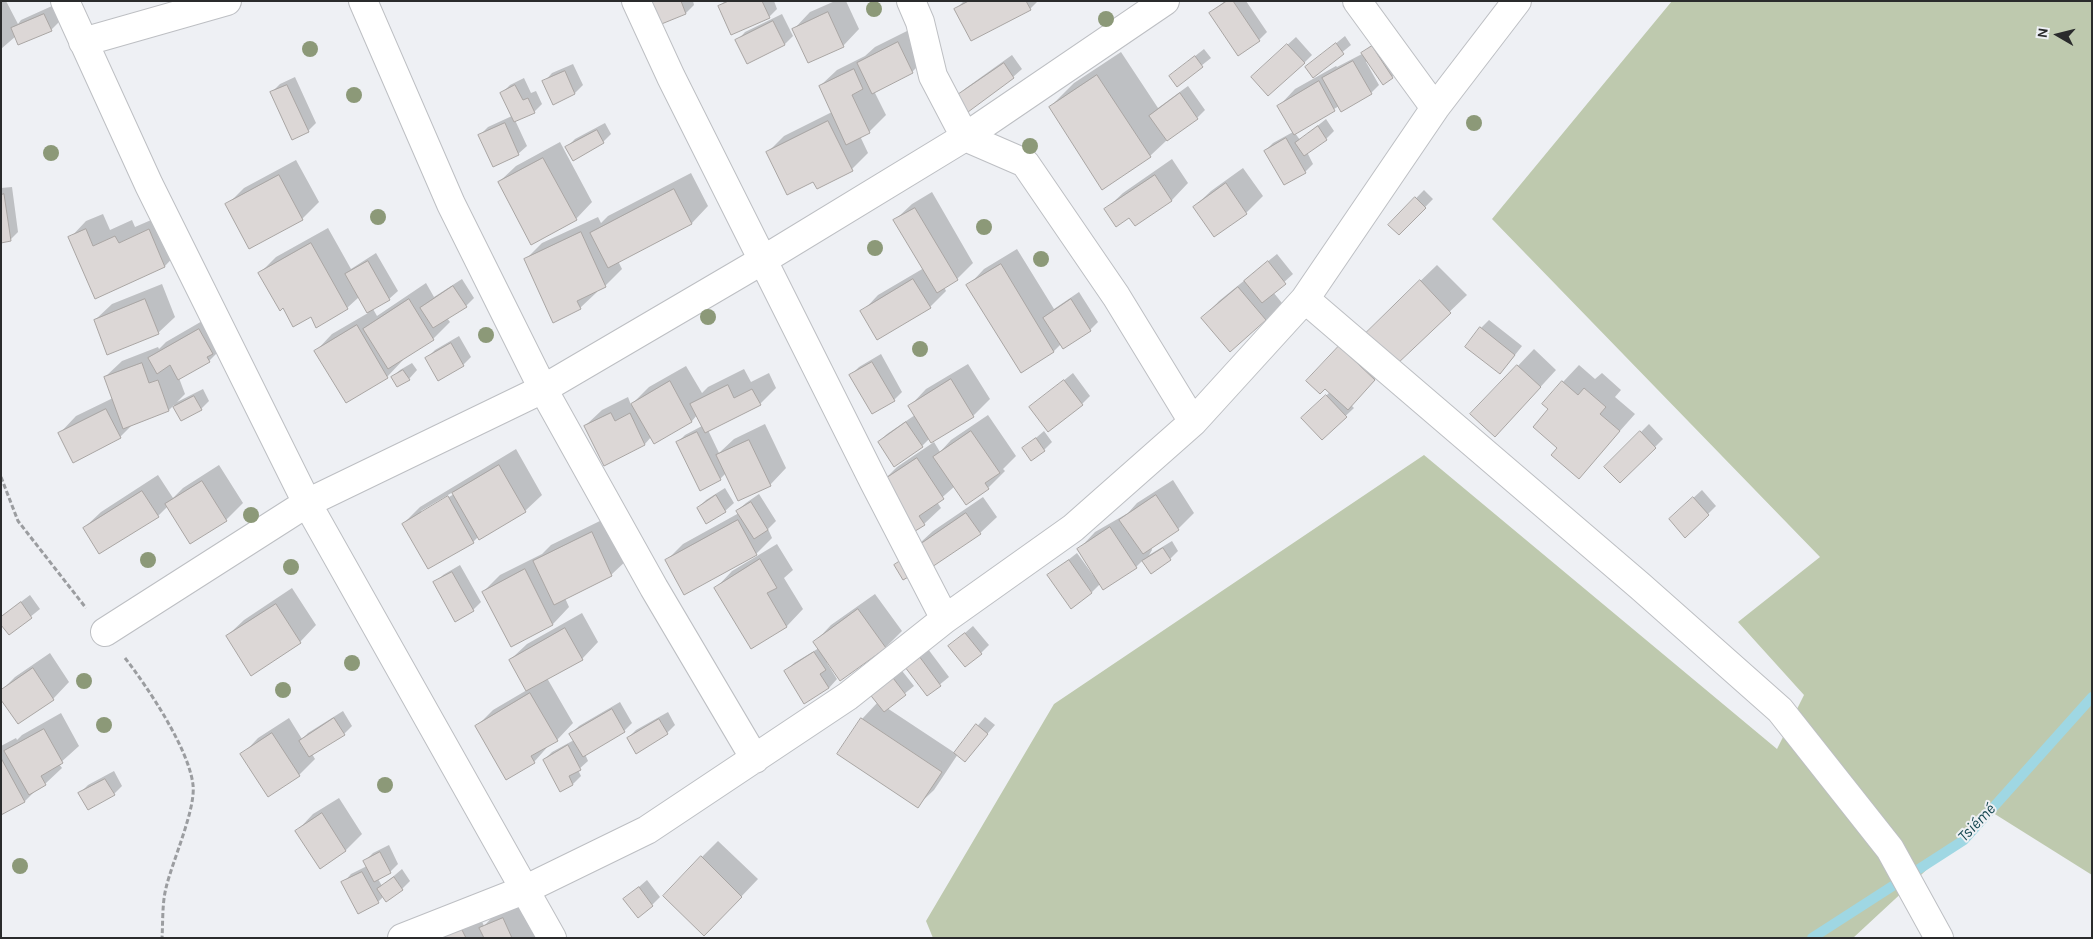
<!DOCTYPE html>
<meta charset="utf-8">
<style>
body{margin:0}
#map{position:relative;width:2093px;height:939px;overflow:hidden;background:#eef0f4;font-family:Karla,sans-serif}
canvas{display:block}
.frame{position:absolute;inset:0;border:2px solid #2a2b2c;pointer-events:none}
.north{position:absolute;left:2033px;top:10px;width:50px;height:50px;-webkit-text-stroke:4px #eef0f4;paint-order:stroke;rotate:278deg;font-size:14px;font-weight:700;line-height:20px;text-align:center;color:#2a2b2c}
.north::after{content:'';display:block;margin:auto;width:18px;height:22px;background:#2a2b2c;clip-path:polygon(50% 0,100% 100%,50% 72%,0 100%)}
</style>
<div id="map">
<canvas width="2093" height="939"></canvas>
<div class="frame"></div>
<div class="north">N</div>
</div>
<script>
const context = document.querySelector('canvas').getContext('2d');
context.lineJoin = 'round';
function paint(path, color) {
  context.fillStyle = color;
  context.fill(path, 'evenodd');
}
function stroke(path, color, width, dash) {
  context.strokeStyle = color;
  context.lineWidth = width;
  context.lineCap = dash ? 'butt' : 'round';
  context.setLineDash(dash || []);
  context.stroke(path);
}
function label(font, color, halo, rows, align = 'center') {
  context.font = font + ' Karla,sans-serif';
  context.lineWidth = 4;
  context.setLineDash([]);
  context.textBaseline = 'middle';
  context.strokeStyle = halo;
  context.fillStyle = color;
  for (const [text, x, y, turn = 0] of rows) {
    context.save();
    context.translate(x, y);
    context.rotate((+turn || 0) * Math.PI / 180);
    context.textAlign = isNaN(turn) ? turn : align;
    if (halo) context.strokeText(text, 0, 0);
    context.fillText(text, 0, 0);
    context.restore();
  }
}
const green = new Path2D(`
 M1672,1H2092V875L1990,811L1853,938H933L926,921L1054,704L1424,455L1777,749L1804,695L1738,622L1820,557L1492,219Z`);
const shadow = new Path2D(`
 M1,1H6L18,24L21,20L52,6L59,22L51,30L16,36L1,49Z
 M650,1H693L694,5L686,13L660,24Z
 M725,1H774L777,9L769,17L720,6Z
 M835,1H846L859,29L843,46L794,29L810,12Z
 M964,1H1038L1030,9H956Z
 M1225,1H1246L1267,32L1259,40L1210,13Z
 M782,14L793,36L785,44L748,63L737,41L745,32Z
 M915,27L929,55L912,72L874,91L886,115L869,132L860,136L868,153L852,169L814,180L767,153L784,136L832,112L820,86L837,70L865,56L875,47Z
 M1345,36L1351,45L1313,76L1307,67Z
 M1296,37L1312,55L1304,63L1261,69Z
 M1380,38L1400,69L1392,77L1368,61L1366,62L1379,85L1371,93L1339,106L1295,133L1300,140L1326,119L1334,131L1326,139L1307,152L1313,164L1305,172L1284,184L1265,151L1273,143L1293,132L1279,106L1295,89L1336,66L1337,67L1362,54Z
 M1204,49L1211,58L1177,85L1170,76Z
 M1121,52L1158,108L1188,86L1205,110L1197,118L1167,140L1150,156L1050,107L1074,83Z
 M1012,55L1022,69L1013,77L958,96L966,88Z
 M573,64L583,85L575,93L554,103L544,82L552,73Z
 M295,77L316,123L308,131L272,92L280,84Z
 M524,78L531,93L536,91L542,104L534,112L515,120L527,146L518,154L480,135L488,127L512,116L502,93L510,85Z
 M605,123L611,134L603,142L567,147L575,139Z
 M560,142L592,202L576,219L499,182L516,166Z
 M1172,159L1188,183L1172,200L1135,224L1130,216L1106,209L1123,193Z
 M296,160L319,202L302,219L227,205L244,188Z
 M1243,168L1263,196L1246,213L1214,236L1194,207L1211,191Z
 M691,173L708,206L692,223L618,261L622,269L605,286L596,290L597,292L580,308L525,260L542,243L598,217L601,223L608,216Z
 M12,187L18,232L10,240L1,241V188Z
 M1424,190L1433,199L1399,234L1390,225Z
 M932,192L973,263L957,279L944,287L946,291L930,307L862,312L878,295L924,268L895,220L912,204Z
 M103,214L110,230L132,220L135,227L165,214L181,249L165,266L95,297L70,238L86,221Z
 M328,228L351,269L376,253L398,291L389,299L373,309L377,316L426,283L434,297L462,279L474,298L466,306L447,318L450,322L433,339L402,359L403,360L387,377L316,351L332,334L368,313L359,297L347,308L311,315L284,307L260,273L276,257Z
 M1017,249L1054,309L1079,292L1098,322L1090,330L1061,344L1054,351L1021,371L968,286L984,269Z
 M1277,254L1293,274L1273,292L1282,303L1266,320L1203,318L1219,301Z
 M1437,265L1467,295L1396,363L1384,316Z
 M162,284L175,317L158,333L95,320L112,304Z
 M216,313L226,344L209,361L179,378L185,394L177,402L203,389L209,401L201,409L181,420L174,405L169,410L134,423L120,437L60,433L76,416L113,398L105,377L122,361L158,347L159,349L166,342Z
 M1489,320L1522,346L1508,364L1481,328Z
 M459,336L471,357L463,365L427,358L435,350Z
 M1340,347L1391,363L1351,405L1354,408L1322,438L1303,418L1330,392Z
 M1534,349L1556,370L1511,419L1472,414Z
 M881,354L902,392L894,400L851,375L859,367Z
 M412,363L417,370L409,379L392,378L400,370Z
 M968,364L990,399L973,416L929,439L922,446L879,442L887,434L915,415L910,406L926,389Z
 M1579,365L1595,379L1602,373L1621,390L1615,397L1635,414L1579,477L1550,409L1563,382Z
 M686,366L702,393L708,387L744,369L751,382L769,373L776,388L760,404L708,430L719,453L734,439L765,424L786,468L770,485L726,473L720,479L677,443L685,435L702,426L697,415L692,421L654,442L651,437L645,444L585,426L602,410L628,397L631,405L649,387Z
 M1073,373L1090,396L1082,404L1031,407Z
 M988,415L1016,456L1003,469L1005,471L988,488L966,503L955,486L937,502L941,508L924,524L880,484L897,467L934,442L940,452L951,440Z
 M1649,424L1663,439L1620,482L1606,467Z
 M1044,431L1052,442L1044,450L1023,449Z
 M516,449L542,495L525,511L478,537L473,542L428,568L403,524L420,507ZM453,492L454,494L421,514V511Z
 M219,465L243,503L226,520L168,506L158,516L84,528L101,512L158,475L173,498L183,488Z
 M1173,480L1194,513L1178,529L1151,547L1152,550L1149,555L1172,541L1178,551L1170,559L1151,572L1143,560L1136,567L1101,583L1092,592L1049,575L1077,553L1093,575L1095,574L1079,549L1095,532L1128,513L1137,503Z
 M725,488L734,503L725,511L707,523L698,508L706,500Z
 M1702,490L1716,506L1708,514L1679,511Z
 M759,494L776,521L768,529L772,538L756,554L667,560L683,544L739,513L737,511L746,503Z
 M983,497L997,517L980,533L896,565L933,531Z
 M608,517L628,559L611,575L565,598L569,607L553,624L511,646L483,592L500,575L542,554L551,545Z
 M777,544L793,570L784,578L803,609L787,626L752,647L716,588L732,571Z
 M460,565L481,602L473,610L435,583L443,575Z
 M292,588L316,625L300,642L227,636L244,620Z
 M875,594L902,631L886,647L841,679L828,662L827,663L837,679L829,688L786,671L794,663L819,648L815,642L831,625Z
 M30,595L40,609L9,634L1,617Z
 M582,613L598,642L582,659L547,678L573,723L557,740L550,744L534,762L507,778L476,727L493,710L527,690L510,660L527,644Z
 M973,626L989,645L981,653L950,646Z
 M928,649L949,677L927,695L907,667Z
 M50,653L69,682L53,699L1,691L15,677Z
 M899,667L914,686L887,708L955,753L985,717L995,725L965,760L958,754L934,790L917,806L862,719L878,702Z
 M620,702L632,723L624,731L585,754L588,761L578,770L581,776L573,784L544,760L552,752L574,740L571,734L579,726Z
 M343,711L352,726L344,734L312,754L315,759L299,775L242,755L258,738L289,718L302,739L308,733Z
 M668,712L675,725L667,733L628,738L636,730Z
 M61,713L79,746L59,764L62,768L45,784L36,790L25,801L1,813V746L16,738L17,740L22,735Z
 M114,771L122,786L114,794L80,793L88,785Z
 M339,798L362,834L346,850L320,867L297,831L313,814Z
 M718,841L758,879L721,918L702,857Z
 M389,845L398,864L390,872L378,879L382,886L402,869L410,881L402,889L384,896L378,902L343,883L351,874L367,866L365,861L373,853Z
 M647,880L660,897L652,905L625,899Z
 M520,902L536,938H436L478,913L484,926L497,912Z`);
const stream = new Path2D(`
 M1812,938L1964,840L2092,697`);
const building = new Path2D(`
 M649,1H681L686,14L659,25Z
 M729,1H762L770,18L731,35L718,6Z
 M969,1H1026L1031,10L971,41L954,9Z
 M1227,1H1233L1260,41L1238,56L1209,13Z
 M828,12L844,47L808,63L792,29Z
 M44,14L52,31L18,45L11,28Z
 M773,21L785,45L747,64L735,40Z
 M898,42L913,73L872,94L857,63Z
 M1336,43L1344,54L1313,78L1305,67Z
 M1287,44L1305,63L1268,96L1251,77Z
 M1372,46L1393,78L1383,85L1361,53Z
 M1195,56L1203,67L1177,87L1169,76Z
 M1353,61L1372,94L1341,112L1322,78Z
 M1004,63L1014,78L968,112L956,96Z
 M854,69L863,89L852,95L870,133L846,145L819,86Z
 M565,71L575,94L553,105L542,81Z
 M1097,75L1151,157L1102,190L1049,107Z
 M1319,81L1335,111L1294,135L1277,106Z
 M287,85L309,132L292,140L270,92Z
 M515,85L523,100L528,98L535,113L514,122L500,93Z
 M1180,93L1198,119L1167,141L1149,116Z
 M828,121L853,171L817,189L813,182L787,195L766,152Z
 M505,123L519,155L493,167L478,135Z
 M1318,126L1327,140L1304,156L1295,143Z
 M597,130L604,143L573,161L565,147Z
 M1286,138L1306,173L1284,185L1264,151Z
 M543,158L577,220L531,245L498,182Z
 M279,175L303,220L249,249L225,204Z
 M1155,175L1172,201L1135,226L1129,218L1116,227L1104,209Z
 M1226,183L1247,214L1214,237L1193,207Z
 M674,189L692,224L608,268L590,233Z
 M4,194L11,241L1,243V195Z
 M1415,197L1426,208L1399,235L1388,225Z
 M915,208L958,280L937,293L893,220Z
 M86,229L93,246L115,236L119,243L149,229L165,267L95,299L68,237Z
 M581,232L606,287L577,301L581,309L553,323L524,259Z
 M311,243L348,309L316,328L311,317L293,327L283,308L280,311L258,273Z
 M368,261L390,300L367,313L345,274Z
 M1268,261L1286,284L1262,303L1244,281Z
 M1001,264L1054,352L1021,373L966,285Z
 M913,279L931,308L877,340L860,311Z
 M1420,280L1451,313L1396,365L1366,333Z
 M453,286L467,307L433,328L420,308Z
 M1238,287L1266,320L1230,352L1201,318Z
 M145,299L159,334L107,355L94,320Z
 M409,299L434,340L388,369L363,329Z
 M1071,299L1091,331L1063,349L1043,318Z
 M357,325L388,378L346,403L314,351Z
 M1480,327L1515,355L1500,374L1465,347Z
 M199,329L213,354L207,357L210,362L178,380L170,365L157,374L148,358Z
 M451,343L464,366L438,381L425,358Z
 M1339,346L1375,380L1348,410L1325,389L1320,394L1306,381Z
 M872,362L895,401L872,414L849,375Z
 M142,363L149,383L158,380L169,411L123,429L104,377Z
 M1517,365L1541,387L1495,437L1470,414Z
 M403,370L410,380L397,387L391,377Z
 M951,379L974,417L931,443L908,406Z
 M1064,380L1083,405L1048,432L1029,407Z
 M670,381L692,422L654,444L631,404Z
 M1562,381L1578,395L1584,388L1606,407L1600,414L1620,431L1579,479L1551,455L1557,448L1533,427L1548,409L1542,404Z
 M728,385L734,398L752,389L761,405L705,433L690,404Z
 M1326,395L1347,417L1322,440L1301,418Z
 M194,396L202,410L181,421L173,407Z
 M106,409L121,438L73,463L58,433Z
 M611,413L615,421L630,413L645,445L604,466L584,426Z
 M906,422L923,447L894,467L878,442Z
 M971,431L1000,473L985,483L989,489L966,505L933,457Z
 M1640,431L1656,448L1620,483L1604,467Z
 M697,432L721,480L700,491L676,442Z
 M1036,438L1045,451L1031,461L1022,448Z
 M749,440L771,486L738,501L716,455Z
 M917,458L944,499L919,516L925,525L907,536L879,483Z
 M499,465L526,512L479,540L452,493Z
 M202,481L227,521L190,544L165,504Z
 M142,491L159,517L99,554L83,528Z
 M716,495L726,512L706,524L697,508Z
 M1156,495L1179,530L1143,554L1119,520Z
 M448,496L474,543L428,569L402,524Z
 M1693,497L1709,515L1685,538L1669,519Z
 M751,502L768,530L754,539L736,511Z
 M966,513L981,534L929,569L915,548Z
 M738,520L757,555L684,595L665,560Z
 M1110,527L1137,568L1103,590L1077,549Z
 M592,532L612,576L554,605L533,561Z
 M1163,548L1171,560L1151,574L1142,561Z
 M908,556L917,572L903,580L894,565Z
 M760,559L777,588L767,593L787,627L751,649L714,588Z
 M1069,560L1092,593L1071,609L1047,575Z
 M525,569L553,625L511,647L482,592Z
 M452,572L474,611L455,622L433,582Z
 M21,602L32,618L9,635L1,625V617Z
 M276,604L301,643L251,676L226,636Z
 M858,609L886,648L840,681L813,642Z
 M565,628L583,660L526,691L509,660Z
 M965,633L982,654L965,667L948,646Z
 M814,652L826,670L820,674L829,688L804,704L784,671Z
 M919,656L941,686L927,696L905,667Z
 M33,668L54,700L18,724L1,700V690Z
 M890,674L906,695L884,712L868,692Z
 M530,693L558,741L531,756L535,763L506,780L475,726Z
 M612,709L625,732L583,757L569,734Z
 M334,718L345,735L309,757L299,741Z
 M861,718L942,772L918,808L837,754Z
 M659,719L668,734L636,754L627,738Z
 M976,724L988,734L965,762L954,753Z
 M44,729L63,763L41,776L46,785L29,795L4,751Z
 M272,733L300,776L268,797L240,754Z
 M568,745L581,770L569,776L573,785L560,792L543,760Z
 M1,758L25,802L1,815Z
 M105,779L115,795L88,810L78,793Z
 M322,813L346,851L320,869L295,831Z
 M380,852L391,873L374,882L363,861Z
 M701,856L742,897L704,936L663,896Z
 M362,872L379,903L358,914L341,882Z
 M394,877L403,890L386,902L377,889Z
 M639,887L653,906L638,918L623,899Z
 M503,918L512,938H484L479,928Z
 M461,928L466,938H440Z`);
const path = new Path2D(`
 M1,477L18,521L86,608
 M125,658C147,686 189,749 193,785C196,809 172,862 166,888C162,904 163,922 162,938`);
const minor = new Path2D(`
 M65,1L149,185L307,503L552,938
 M363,1L451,204L543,389L654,588L755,759
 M636,1L671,77L874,482L945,619
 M911,1L920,22L933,76L965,137L1025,163L1116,296L1193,422
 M1357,1L1435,108
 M83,42L227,1
 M1305,299L1640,586L1780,710L1890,849L1939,938
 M105,632L307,503L543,389L763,260L965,137L1165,1
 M402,938L524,890L647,830L848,696L945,619L1073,528L1193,422L1305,299L1435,108L1517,1`);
const trees = [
 [874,9],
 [1106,19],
 [310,49],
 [354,95],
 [1474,123],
 [1030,146],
 [51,153],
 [378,217],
 [984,227],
 [875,248],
 [1041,259],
 [708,317],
 [486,335],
 [920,349],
 [251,515],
 [148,560],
 [291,567],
 [352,663],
 [84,681],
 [283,690],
 [104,725],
 [385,785],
 [20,866]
];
const waterNames = [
 ["Tsiémé",1977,823,-46]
];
paint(green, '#bec9ae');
paint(shadow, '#0003');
stroke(stream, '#9fd7e3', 10);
paint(building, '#dcd7d6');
stroke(building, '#a9a5a3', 1);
stroke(minor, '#bdbfc3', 30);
stroke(path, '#9b9da0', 3, [5, 2.5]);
stroke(minor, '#fff', 28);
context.fillStyle = '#8c9978';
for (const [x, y] of trees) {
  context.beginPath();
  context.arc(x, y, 8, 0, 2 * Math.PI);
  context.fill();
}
label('italic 16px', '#194a53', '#eef0f4', waterNames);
</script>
